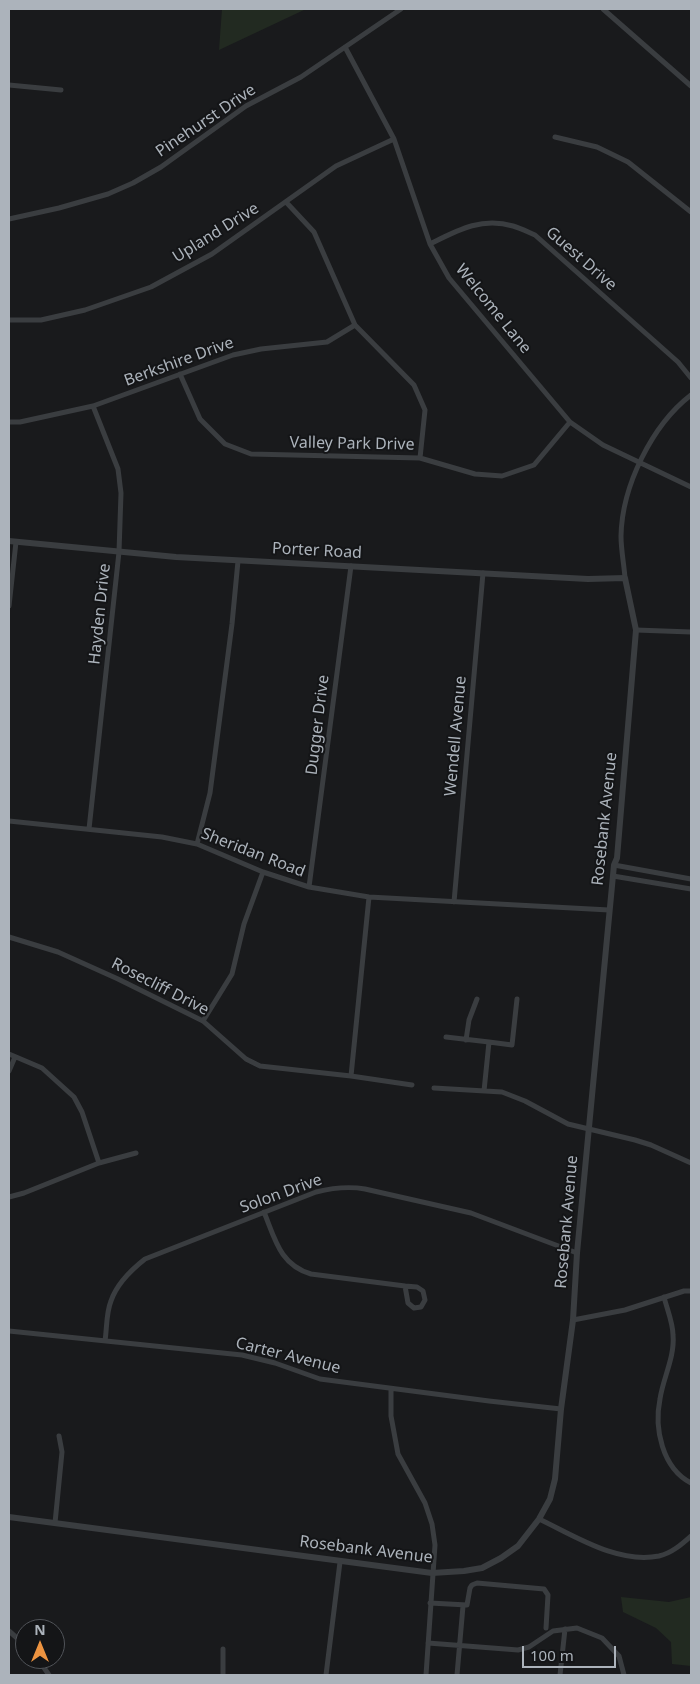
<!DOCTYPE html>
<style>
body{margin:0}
#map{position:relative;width:700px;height:1684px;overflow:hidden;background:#191a1c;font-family:"Noto Sans",sans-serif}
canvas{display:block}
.frame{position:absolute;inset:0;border:10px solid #acb3bb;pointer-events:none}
.north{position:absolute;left:15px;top:1619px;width:50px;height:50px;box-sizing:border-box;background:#141517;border:1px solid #515459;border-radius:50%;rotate:0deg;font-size:14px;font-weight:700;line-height:20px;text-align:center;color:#acb3bb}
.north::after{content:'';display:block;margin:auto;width:18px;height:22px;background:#ed9340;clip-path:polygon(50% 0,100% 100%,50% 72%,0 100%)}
.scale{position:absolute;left:522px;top:1646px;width:94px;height:22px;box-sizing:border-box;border:2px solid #acb3bb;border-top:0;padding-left:6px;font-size:15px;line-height:18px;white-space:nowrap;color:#acb3bb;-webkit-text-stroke:4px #141517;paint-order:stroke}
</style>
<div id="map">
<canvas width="700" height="1684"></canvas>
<div class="frame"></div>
<div class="north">N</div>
<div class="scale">100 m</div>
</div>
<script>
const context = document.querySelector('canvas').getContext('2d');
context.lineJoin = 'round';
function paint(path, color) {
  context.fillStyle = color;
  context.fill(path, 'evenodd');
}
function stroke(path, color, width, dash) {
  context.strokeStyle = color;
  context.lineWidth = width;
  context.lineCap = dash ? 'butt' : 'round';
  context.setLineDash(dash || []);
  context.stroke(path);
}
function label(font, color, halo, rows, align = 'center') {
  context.font = font + ' "Noto Sans",sans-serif';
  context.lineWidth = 4;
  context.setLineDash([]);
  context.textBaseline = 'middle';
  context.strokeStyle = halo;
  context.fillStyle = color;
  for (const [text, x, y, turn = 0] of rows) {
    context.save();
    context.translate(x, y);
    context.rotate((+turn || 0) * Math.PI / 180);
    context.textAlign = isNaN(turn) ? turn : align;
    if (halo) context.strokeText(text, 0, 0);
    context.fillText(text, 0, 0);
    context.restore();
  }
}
const green = new Path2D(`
 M222,9H306L219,50Z
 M621,1597L669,1602L691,1597V1666L672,1664L671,1642L656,1628L623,1612Z`);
const minor = new Path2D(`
 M603,9L691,86
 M345,47L394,139L430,244L449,278L570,422L603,445L691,487
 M9,85L61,90
 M555,137L597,147L628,162L691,212
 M286,202L314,232L355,325L414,385L425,410L420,458
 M9,219L59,208L108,194L133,183L161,167L246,106L301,77L401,9
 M430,244C458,230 481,217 513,226C520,228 528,232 535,235L678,362L691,378
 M9,320H41L85,310L151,287L212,254L336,166L394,139
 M180,374L200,419L225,444L251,454L420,458L475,474L502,476L534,465L570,422
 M9,422H20L93,406L233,355L261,349L327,342L355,325
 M625,578C624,564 621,550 621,536C622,486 652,425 691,395
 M9,606L16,542
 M636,630L691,632
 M9,821L162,837L197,844L263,872L309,887L369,897L609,910
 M89,829L119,552L121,493L118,469L93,406
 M197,844L210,793L232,624L238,561
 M614,865L691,879
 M613,876L691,889
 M309,887L351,566
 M454,902L483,573
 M9,937L58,952L118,979L203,1021L246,1059L260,1066L351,1076L412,1085
 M203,1021L232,974L244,924L263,872
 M446,1037L489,1042L484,1091
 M466,1040L469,1020L477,999
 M489,1042L512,1045L517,999
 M9,1054L42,1068L74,1097L82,1112L99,1163
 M9,1071L15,1057
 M351,1076L369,897
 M434,1088L502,1092L525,1101L568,1124L635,1140L651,1145L691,1163
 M9,1197L24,1193L99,1163L136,1153
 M264,1212C275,1239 280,1265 311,1274L405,1286L408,1303L414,1308L421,1307L425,1300L423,1291L417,1287L405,1286
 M664,1297C667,1309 673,1323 673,1335C675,1357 663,1378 660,1399C654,1428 662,1468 691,1483
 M573,1320L625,1310L684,1291H691
 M9,1331L242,1355L275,1363L320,1379L489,1401L561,1409
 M105,1341C107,1328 106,1313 111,1301C117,1283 131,1270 145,1259L316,1192C332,1188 348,1186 365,1189L471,1213L577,1253
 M391,1389V1416L398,1454L425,1503L432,1524L435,1545L426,1675
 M539,1519C575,1536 617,1564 659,1556C672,1553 682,1544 691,1536
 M55,1523L62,1452L59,1436
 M430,1603L467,1605L470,1588L472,1585L477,1583L544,1589L548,1595L546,1628
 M9,1631L25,1645
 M428,1643L518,1650L529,1647L553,1631L577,1628L602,1638L619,1656L624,1675
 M38,1659L49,1675
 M223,1675V1649
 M326,1675L340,1562
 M457,1675L463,1606
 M560,1675L565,1629`);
const tertiary = new Path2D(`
 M9,541L176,557L588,579L625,578L636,630L617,858L614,865L577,1253L573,1320L561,1409L555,1479L550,1499L539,1519L518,1546L501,1558L482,1568L464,1571L432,1573L9,1517`);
const streetNames = [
 ["Pinehurst Drive",206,121,-34],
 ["Upland Drive",216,233,-32],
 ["Guest Drive",581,259,41],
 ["Welcome Lane",493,309,51],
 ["Berkshire Drive",179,362,-20],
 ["Valley Park Drive",352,444,1],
 ["Porter Road",317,551,3],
 ["Hayden Drive",100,614,-84],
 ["Dugger Drive",318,725,-83],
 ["Wendell Avenue",456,736,-85],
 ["Rosebank Avenue",605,819,-84],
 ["Sheridan Road",253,853,21],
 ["Rosecliff Drive",160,987,27],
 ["Solon Drive",281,1194,-20],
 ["Rosebank Avenue",567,1222,-85],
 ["Carter Avenue",288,1356,14],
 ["Rosebank Avenue",366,1550,7]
];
paint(green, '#222a21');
stroke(minor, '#3a3d40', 5);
stroke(tertiary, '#3a3d40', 6);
label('16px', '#acb3bb', '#141517', streetNames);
</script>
